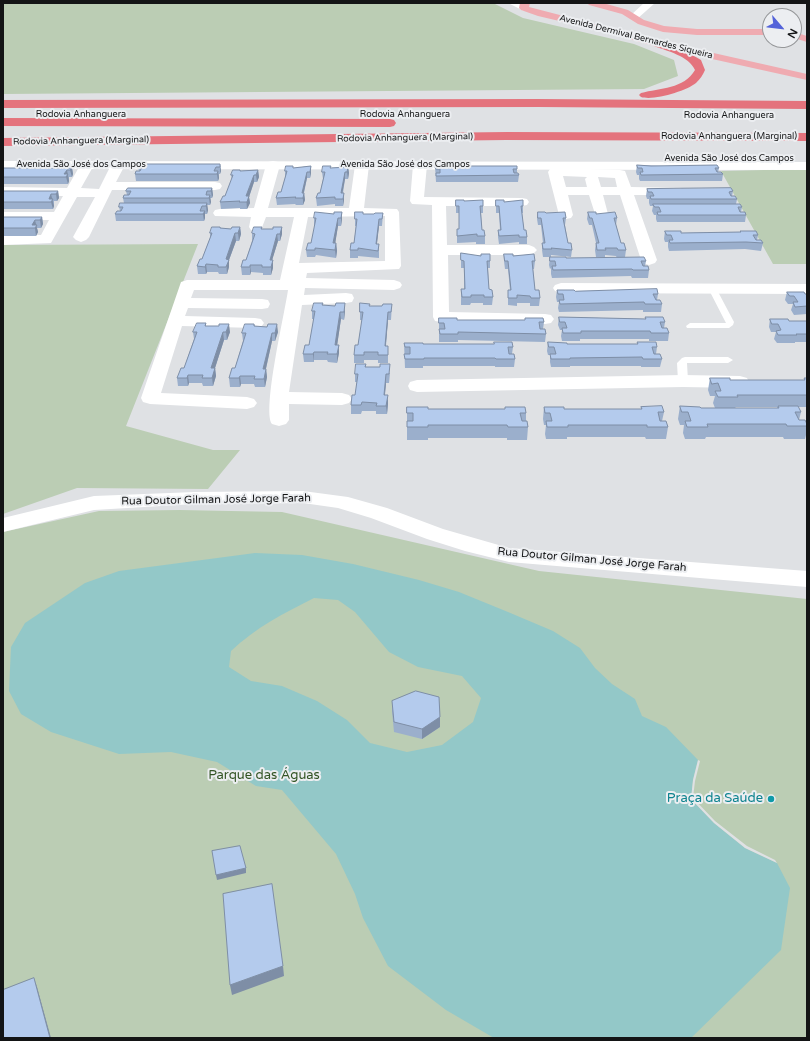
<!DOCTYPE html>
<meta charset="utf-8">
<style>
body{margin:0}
#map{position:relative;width:810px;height:1041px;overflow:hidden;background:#dfe1e4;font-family:"Varela Round",sans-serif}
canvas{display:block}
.frame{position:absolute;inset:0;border:4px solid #131415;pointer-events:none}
.north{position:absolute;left:762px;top:8px;width:40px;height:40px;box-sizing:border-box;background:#eceef1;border:1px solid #959799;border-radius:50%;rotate:118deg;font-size:11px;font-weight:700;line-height:16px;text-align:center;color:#131415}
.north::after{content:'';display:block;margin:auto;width:14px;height:18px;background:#5463d9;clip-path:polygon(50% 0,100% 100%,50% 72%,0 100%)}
</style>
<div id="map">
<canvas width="810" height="1041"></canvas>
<div class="frame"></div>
<div class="north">N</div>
</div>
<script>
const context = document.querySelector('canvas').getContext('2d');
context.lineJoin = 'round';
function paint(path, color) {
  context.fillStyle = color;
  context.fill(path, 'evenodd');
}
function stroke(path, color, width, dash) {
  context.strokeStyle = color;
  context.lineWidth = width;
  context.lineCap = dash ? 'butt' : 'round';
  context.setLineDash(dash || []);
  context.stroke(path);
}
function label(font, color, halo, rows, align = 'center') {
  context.font = font + ' "Varela Round",sans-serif';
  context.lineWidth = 4;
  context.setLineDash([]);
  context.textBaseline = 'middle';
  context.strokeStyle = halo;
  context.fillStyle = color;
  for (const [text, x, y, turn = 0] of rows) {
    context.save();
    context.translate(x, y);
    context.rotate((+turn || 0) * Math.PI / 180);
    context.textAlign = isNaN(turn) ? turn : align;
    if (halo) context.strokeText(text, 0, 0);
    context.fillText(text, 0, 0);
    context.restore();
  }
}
const green = new Path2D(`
 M3,3H493L523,18L634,44L674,60L678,76L644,89L3,94Z
 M807,169V264H773L721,171Z
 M198,244L126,426L213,450H240L208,489L77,488L3,514V245Z
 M180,510L282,512L539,571L807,599V1038H3V532L99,511Z`);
const water = new Path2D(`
 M255,553L302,555L353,564L419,580L459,592L508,612L553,631L580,648L595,668L612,684L635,699L642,716L666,727L698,760L693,780L691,799L714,823L745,848L777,863L790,888L781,950L691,1038H494L446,1010L388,966L363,918L355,894L336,854L282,790L256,786L217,762L171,752L119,754L51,732L21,714L9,691L11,647L25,623L85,583L119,571ZM314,598L338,600L355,612L389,652L418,667L462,676L481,698L473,722L442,745L407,752L370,743L347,720L317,701L282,686L251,681L229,667L231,651C255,628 284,613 314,598Z`);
const pier = new Path2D(`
 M698,760L700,761L695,781L693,798L715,821L747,846L775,860L777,863L745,848L714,823L691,799L693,780Z`);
const lane = new Path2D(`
 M709,286H712L716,288L734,322L733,325L729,328H687L686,326L690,323H726L708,288Z
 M685,357H728L733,360L728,363H687L688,381L683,384L678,381L677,363L682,358Z`);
const street = new Path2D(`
 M87,161L92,162L94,165L81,188L99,189L111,165L113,162H123L125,165L116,182H215L220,183L222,186L220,189L215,190H112L89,237L86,240L81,242L76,240L73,237L95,197H77L51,243L3,245V235H41L49,220H3V212H54L63,196L3,195V187L67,188L82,162Z
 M273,161L278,162L280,165L268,208H349L355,165L357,162H367L369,165L364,208L397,209L399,212L401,266L399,269L307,273L306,278L394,280L400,282L402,285L400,288L394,290L305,288L304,295L346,293L352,294L354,298L352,302L346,303L302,305L289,392L342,393L349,395L352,399L349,403L342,405L289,404V420L286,424L279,426L272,424C262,410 285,312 288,290H194L191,298L262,299L268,300L270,304L268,308L262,309L188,308L185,316L255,318L261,319L264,323L261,327L255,328L182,326L161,393L247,397L254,399L257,403L254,407L247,409L150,404L143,402L141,398L181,282L187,280H280L294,217H266L261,230L256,231L251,230L249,227L251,217L215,216L213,213L215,210L220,209L254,208L266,165L268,162ZM385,216V261L299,263L308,217Z
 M420,161L425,162L427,165L424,197L522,198L527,199L529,202L527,205L522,206H446L447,245H529L534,247L537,250L534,253L529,255H448L449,312L545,314L551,315L554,319L551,323L545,324L441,322L435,321L433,317L432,205L412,204L410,201L413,165L415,162Z
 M555,168L620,170L625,171L631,187L681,188L683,191L681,194L676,195H634L657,260L655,263L649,265L643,263L641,260L620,195H603L608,214L606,217L601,218L596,217L589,195H568L573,215L571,218L566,219L561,218L559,215L548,172L550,169ZM563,176L587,177L585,179L587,187H566ZM598,177L615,178L617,187H601Z
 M561,283L807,284V294L561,293L555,291L553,288L555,285Z
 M683,375L740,376L747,378L749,382L747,386L740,388L683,387L417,392L410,390L408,386L410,382L417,380Z
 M303,491L348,497L387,508L443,529L509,548L807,571V587L509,562L465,551L427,539L371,518L338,508L303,503L195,504L94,510L3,532V518L94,496L195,492Z`);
const secondary = new Path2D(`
 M508,3H521L529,8L524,11Z
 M644,3H655L637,19H631L629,17L631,15Z
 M3,161L807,162V170L3,169Z`);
const primary = new Path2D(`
 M520,3H530L529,7L660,41L807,74V80L658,47L585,27L538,16L521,10L519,8Z
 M587,3H603L628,10L644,20L664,26L697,29H770V35H697L663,32L638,24L622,14L589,5Z
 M794,32L807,36V42L794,38Z`);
const highway = new Path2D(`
 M658,41L689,53L701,60L705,70C703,75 700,79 696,83C686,91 654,101 641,97L639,95L641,93C660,88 684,89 695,70C689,56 667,51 654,46L653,44Z
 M538,99L807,101V109L538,107L3,108V100Z
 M3,118L390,119L394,120L396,123L394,126L390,127L3,126Z
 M507,132L807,133V141L507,140L3,146V138Z`);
const wall = new Path2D(`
 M220,164L221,171L220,174H219V178L218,181H136L135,174L139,171L138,167Z
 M637,165L719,168L718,172L723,174L722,181H640L639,179V175H637L636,172Z
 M293,166V168L311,166V173L310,178H307L304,193L305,200L303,205H296L295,204L277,205L276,198L281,192L285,178V171Z
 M435,166L517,169V173L519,175L518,182H436Z
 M348,167L349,173L348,179H345L343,193L344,200L343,206H335V204L317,206L316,198L320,193L323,179L322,172L331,168Z
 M3,168H72L73,174L72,177H69V181L68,184H3Z
 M240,170L241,171L258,170L259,177L257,182H254L249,197L250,203L247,209H240V208L221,209L220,202L225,196L232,180L231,175Z
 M212,188L213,195L212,198H210L211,202L210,205H207L208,210L207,214H205V218L204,221H116L115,214L120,211L119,207L124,203L123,198L127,195L126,191Z
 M647,189L733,191L732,196L737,199L736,204L742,207L741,212L746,215L745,222H657L656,219V215H654L652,211L653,206H650L649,203V199H647L646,196Z
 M3,191H58L59,198L57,201H54V206L53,209H3Z
 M456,200L483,206V213H481L482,230L485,236V244H476V242L457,243V229H459V213H456Z
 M496,200L523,206V213H522L524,230L527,237V244H519V242L499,244L498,237V230H500L499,213H496Z
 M342,212V219L341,226H338L335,243H336L337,251L336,258L316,255L315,257H307L306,250L311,243L315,225H314V218Z
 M538,212L566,218L565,225L568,243L572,250L571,257L551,255V257H543L542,250V243H543L541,225H538L537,219Z
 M588,212L617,218L616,225L621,243L626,250L625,257L646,261L645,266L649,270L648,278H632L631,276L552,278L551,274V268L550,269L549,265L550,257L566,258H617L616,256L605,255V257H596L595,250L596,243L592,225H589L587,219Z
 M383,213L382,226H379L377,244H379V258L358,256V258H350V250L354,243L356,226H355V219L363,214H374Z
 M3,217H42L43,224L41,228H37L38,232L36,236H3Z
 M220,227L221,228L231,229L240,227L241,234L239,241H236L229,260V267L227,274H219L218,272H207L206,274H198L197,266L202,259L210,238V233Z
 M262,227V229H273L282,227V234L280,241H278L272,260L273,268L271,275H263V273L251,272L250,275H242L241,267L246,260L252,241V233Z
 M665,231L681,233L740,232V231L758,235L757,240L763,243L761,251L745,249L669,251L668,247V242H665L664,239Z
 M461,253L490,261V268H488L489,289L493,297L492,305H483V303H471L470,305H461V289H464V268H461Z
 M504,254L535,261L534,269H533L535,290L540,298L539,306H530V303H517V306L508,305V290H510L508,269H505L504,261Z
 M557,290L575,291L658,294L657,300L662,304L661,312H643V310L559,312L558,308L559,302H557L556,297Z
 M787,292L807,294V314L794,315L791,310L793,304H788L785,300Z
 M323,303V305L345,311L344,320L341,319L337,345H339V353L337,363L328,362L327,360H314V362H304L303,354L309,345L314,319H312V311Z
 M392,304L391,320H388L386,346L388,354V363H378V360H364V363H354V355L358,345L362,320H360V312L370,306H382Z
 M559,317L645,319V317L665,322L664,328L669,333L668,341H649V339H580V341H562L561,336L562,330H560L558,325Z
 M439,318L457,320H525V318L544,322L543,329L546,334L545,342L458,340V342H439Z
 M770,319L789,321H807V342H795V343H777L774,339L776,332H771L769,327Z
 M206,323V326L230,332L227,340H224L215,368L216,376L213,386H203L202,383H189L188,386H178L177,378L184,368L194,339L193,332Z
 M254,324L255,326L278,332L275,341H272L266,369L267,377L265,387H255L254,384H241L240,387H230L229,378L235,368L243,341L242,333Z
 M548,342L567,344H637V342L657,347L656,354L662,359L660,367H641V366H570V367H551L550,362V355H548L547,351Z
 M404,343L423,344H494L513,347L512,354L515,359L514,367H495V366H423V368H405Z
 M366,364V367L390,373L389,383H386L385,395L388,404L387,414H376V411H362L361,414H351V405L355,395L357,382H355V374Z
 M710,378L730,380H804V378H807V407H798L801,412L799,420L807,424V431L805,439H784L783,437H706L705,439H685L683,433L684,425H680L678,419L680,406L701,408H715L713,403L715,396H710L708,390ZM736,407H777V408H735Z
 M407,407L428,409H505V407L526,413V421L528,427L527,440H507V438H428V440H407Z
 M544,407L564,409H641V407L664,412L662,421L668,427L666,439H646L645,437H567V439H546L545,434L546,425H544L543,419Z
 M392,701L440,717V727L422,739L394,732L392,711Z`);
const shadedWall = new Path2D(`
 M220,164L221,171L220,174Z
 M311,166V173L310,178V172Z
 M348,167L349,173L348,179L347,172Z
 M72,168L73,174L72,177L70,170Z
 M67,170L69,181L68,184L66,177L64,174Z
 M258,170L259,177L257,182L256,175Z
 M218,171L219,178L218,181L217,174Z
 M307,172V178L302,200V193Z
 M345,172V179L341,200V193Z
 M254,175V182L249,197L250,203L247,209L246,196Z
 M212,188L213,195L212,198L211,191Z
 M58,191L59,198L57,201L56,194Z
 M304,193L305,200L303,205V198Z
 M344,193V200L343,206V199Z
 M51,194L54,206L53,209L51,202L49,199Z
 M210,195L211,202L210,205L209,198Z
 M207,203L208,210L207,214L206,206Z
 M205,211V218L204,221L203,214Z
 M342,212V219L341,226V218Z
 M42,217L43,224L41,228L40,220Z
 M338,218V226L334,251L333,243Z
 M379,219V226L376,251V244Z
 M35,220L38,232L36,236L35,228L32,225Z
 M240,227L241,234L239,241L238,233Z
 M282,227V234L280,241V234Z
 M235,233L236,241L229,260V267L227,274L226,259Z
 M277,234L278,241L270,267V260Z
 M336,243L337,251L336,258L335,250Z
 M273,260V268L271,275V267Z
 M206,264L207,272L206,274L205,267Z
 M250,265L251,272L250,275Z
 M345,303V311L344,320V312Z
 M340,312L341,319L336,353L335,345Z
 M388,312V320L385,354V346Z
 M229,324L230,332L227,340L226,332Z
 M277,324L278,332L275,341V333Z
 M223,332L224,340L215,368L216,376L213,386L211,368Z
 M272,333V341L264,377L263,369Z
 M339,345V353L337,363V354Z
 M314,352V362L313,354Z
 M266,369L267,377L265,387L264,379Z
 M386,374V383L384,403V395Z
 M188,375L189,383L188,386L187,378Z
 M240,376L241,384L240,387L239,378Z
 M388,395V404L387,414L386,406Z
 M440,717V727L422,739V729Z
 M246,868V873L217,880L216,875Z
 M283,966L284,976L232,995L230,985Z
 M34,978L37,987L51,1038H50Z`);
const building = new Path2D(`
 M140,164H220V167H216L214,171H218L217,174H135L136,171H140L142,167H138Z
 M637,165L651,166L717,165L719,168H715L717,172H721L723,174L641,175L640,172H643L642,168H638Z
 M286,166H293V168L311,166L310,172H307L302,193H304L303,198H295L296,197L276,198L278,192H281L287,171H285Z
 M323,166H331L330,168L348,167L347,172H345L341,193H344L343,199H335V197L316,198L318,193H320L325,172H322Z
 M435,166H517V169H513L514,173H518L519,175L436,176V173H440V169H436Z
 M3,168H72L70,170H67L64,174H68L66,177H3Z
 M233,170H240V171L258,170L256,175H254L246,196H249L247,202H239L240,201L220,202L223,196H225L233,175H231Z
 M128,188H212L211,191H207L206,195H210L209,198H123L124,195H129L131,191H126Z
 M731,188L733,191L729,192L731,196H735L737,199H651L650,196H654L652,192H648L647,189Z
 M3,191H58L56,194H51L49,199H53L51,202H3Z
 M456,200H464V201L483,200V206H480L482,230H484L485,236H477V234L457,236V229H459V206H456Z
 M496,200H504V202L523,200V206H521L524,230H526L527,237H519V235L499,236L498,230H501L499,206H496Z
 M120,203H207L206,206H202L200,211H205L203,214H115L117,211H121L123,207H119Z
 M653,204H740L742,207H738L740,212H745L746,215H658L657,212H661L659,207H655Z
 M315,212L334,214V212H342L341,218H338L333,243H336L335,250L315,248V250H306L308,243H311L316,218H314Z
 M355,212H363V214H374L375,213H383L382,219H379L376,244H379L378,251L358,248V250H350L351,243H354L357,219H355Z
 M538,212H545L546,213L565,212L566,218H563L568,243H571L572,250L551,248L552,249H543L542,243H545L541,218H538Z
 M588,212H596V214L615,212L617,218H614L621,243H624L626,250H618L617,248H605L606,250H597L596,243H599L592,218H590Z
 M3,217H42L40,220H35L32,225H37L35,228H3Z
 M212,227H220V228L231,229L232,227H240L238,233H235L226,259L229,260L226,267H218V265L206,264L205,267L197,266L200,259H202L212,233H210Z
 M254,227H262L261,229H273V227H282L280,234H277L270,260H273L271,267H262V265H250V267H241L243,260H246L255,234L252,233Z
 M665,231H681V233L741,232L740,231H756L758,235H753L756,240H761L763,243L746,242L670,243L669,240H673L671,235H667Z
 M461,253L481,256V254H490V261H487L489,289L492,290L493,297H484V295H471V297H462L461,289H465L464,261L461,260Z
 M504,254H513V256L534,254L535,261H532L535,290H539L540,298H531L530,296L517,295V298H508V290H511L508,261H505Z
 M550,257H566V258L644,257L646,261H641L643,266H648L649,270H633L632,269L553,270L552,266H556L555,261H550Z
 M657,289L658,294H653L656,300H660L662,304H645L644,302L560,304L559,300H564L563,294H558L557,290H574L575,291Z
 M787,292H804L805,294H807V306L795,307L793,302H798L794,296H790Z
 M314,303H323L322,305L335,306L336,303H345L344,312H340L335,345H339L337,354H327L328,352H314L313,354H303L305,345H309L315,311H312Z
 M360,303L370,304L369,306H382L383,304H392L391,312H388L385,346H388V355H378V352H364V355H354L355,345H358L363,312H360Z
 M559,317L646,319L645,317H663L665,322H660L662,328H667L669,333H651L650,331H581V333H563L562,328H567L565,322H560Z
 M439,318H457V320H525V318H543L544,322H539L540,329H545L546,334L458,332V334H440L439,329H445L444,323H439Z
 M770,319H788L789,321H807V334H796L797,335H778L776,331L781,330L778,324H772Z
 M197,323H206L205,326H219V324H229L226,332H223L211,368H215L212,378H202L203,375H188L187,378H177L181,368H184L197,332H193Z
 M245,324H254V326L267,327L268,324H277L275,333H272L263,369H266L264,379H254L255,376H240L239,378H229L232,368H235L246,333H242Z
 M494,342H512L513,347H508L509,354H514L515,359H496L495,358H424V359H405L404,354H410V347H405L404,343H423V344H494Z
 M548,342L567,343V344H638L637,342H656L657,347H652L654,354H660L662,359H643L642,357L570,358V359H551L550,354H556L554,347H549Z
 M356,364H366L365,367H380V364H390L389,374H386L384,395H388L386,406H376L377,403L362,402L361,405H351L352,395H355L358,374H355Z
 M710,378H730V380H805L804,378H807V395H737L738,397H718L715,391H721L718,383L712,384Z
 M662,406L664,412H658L660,421H666L668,427H647V425H568V427H547L546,421H552L550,413H545L544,407H564V409H642L641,407Z
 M680,406L700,407L701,408H779L778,406H798L801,412H795L799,420H805L807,424V426H787L786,424H707L708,427H687L685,421H691L688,412H682Z
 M407,407H428V409H505V407H525L526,413H520L522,421H527L528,427H508L507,425H428V427H407V421H413V413H407Z
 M416,691L439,697L440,717L422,729L394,722L392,701Z
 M240,846L246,868L216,875L212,851Z
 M272,884L283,966L230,985L223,894Z
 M34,978L50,1038H3V990Z`);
const markers = [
 [771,799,4,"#0f9aa8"]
];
const farStreetnames = [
 ["Avenida Dermival Bernardes Siqueira",636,37,14],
 ["Rodovia Anhanguera",81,115],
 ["Rodovia Anhanguera",405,115],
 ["Rodovia Anhanguera",729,116],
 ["Rodovia Anhanguera (Marginal)",729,137],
 ["Rodovia Anhanguera (Marginal)",405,138,-1],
 ["Rodovia Anhanguera (Marginal)",81,141,-1],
 ["Avenida São José dos Campos",729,159],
 ["Avenida São José dos Campos",81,165],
 ["Avenida São José dos Campos",405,165]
];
const streetNames = [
 ["Rua Doutor Gilman José Jorge Farah",216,500,-1],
 ["Rua Doutor Gilman José Jorge Farah",592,560,5]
];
const nearParknames = [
 ["Parque das Águas",264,776]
];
const nearCulturenames = [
 ["Praça da Saúde",763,799]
];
paint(green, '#bbcdb4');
paint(water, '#93c8c8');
paint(pier, '#dfe1e4');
paint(lane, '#fff');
paint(street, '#fff');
paint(secondary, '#fff');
paint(primary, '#efabb1');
paint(highway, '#e4737d');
paint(wall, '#9bafcc');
paint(shadedWall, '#7e8ea6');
paint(building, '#b4cbed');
stroke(building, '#7e8ea6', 1);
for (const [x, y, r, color] of markers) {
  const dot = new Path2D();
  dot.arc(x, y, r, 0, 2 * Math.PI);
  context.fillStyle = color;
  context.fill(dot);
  stroke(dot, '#eceef1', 1.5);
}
label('9px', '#131415', '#eceef1', farStreetnames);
label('11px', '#131415', '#eceef1', streetNames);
label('13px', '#335525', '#eceef1', nearParknames);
label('13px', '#0d838f', '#eceef1', nearCulturenames, 'right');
</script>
